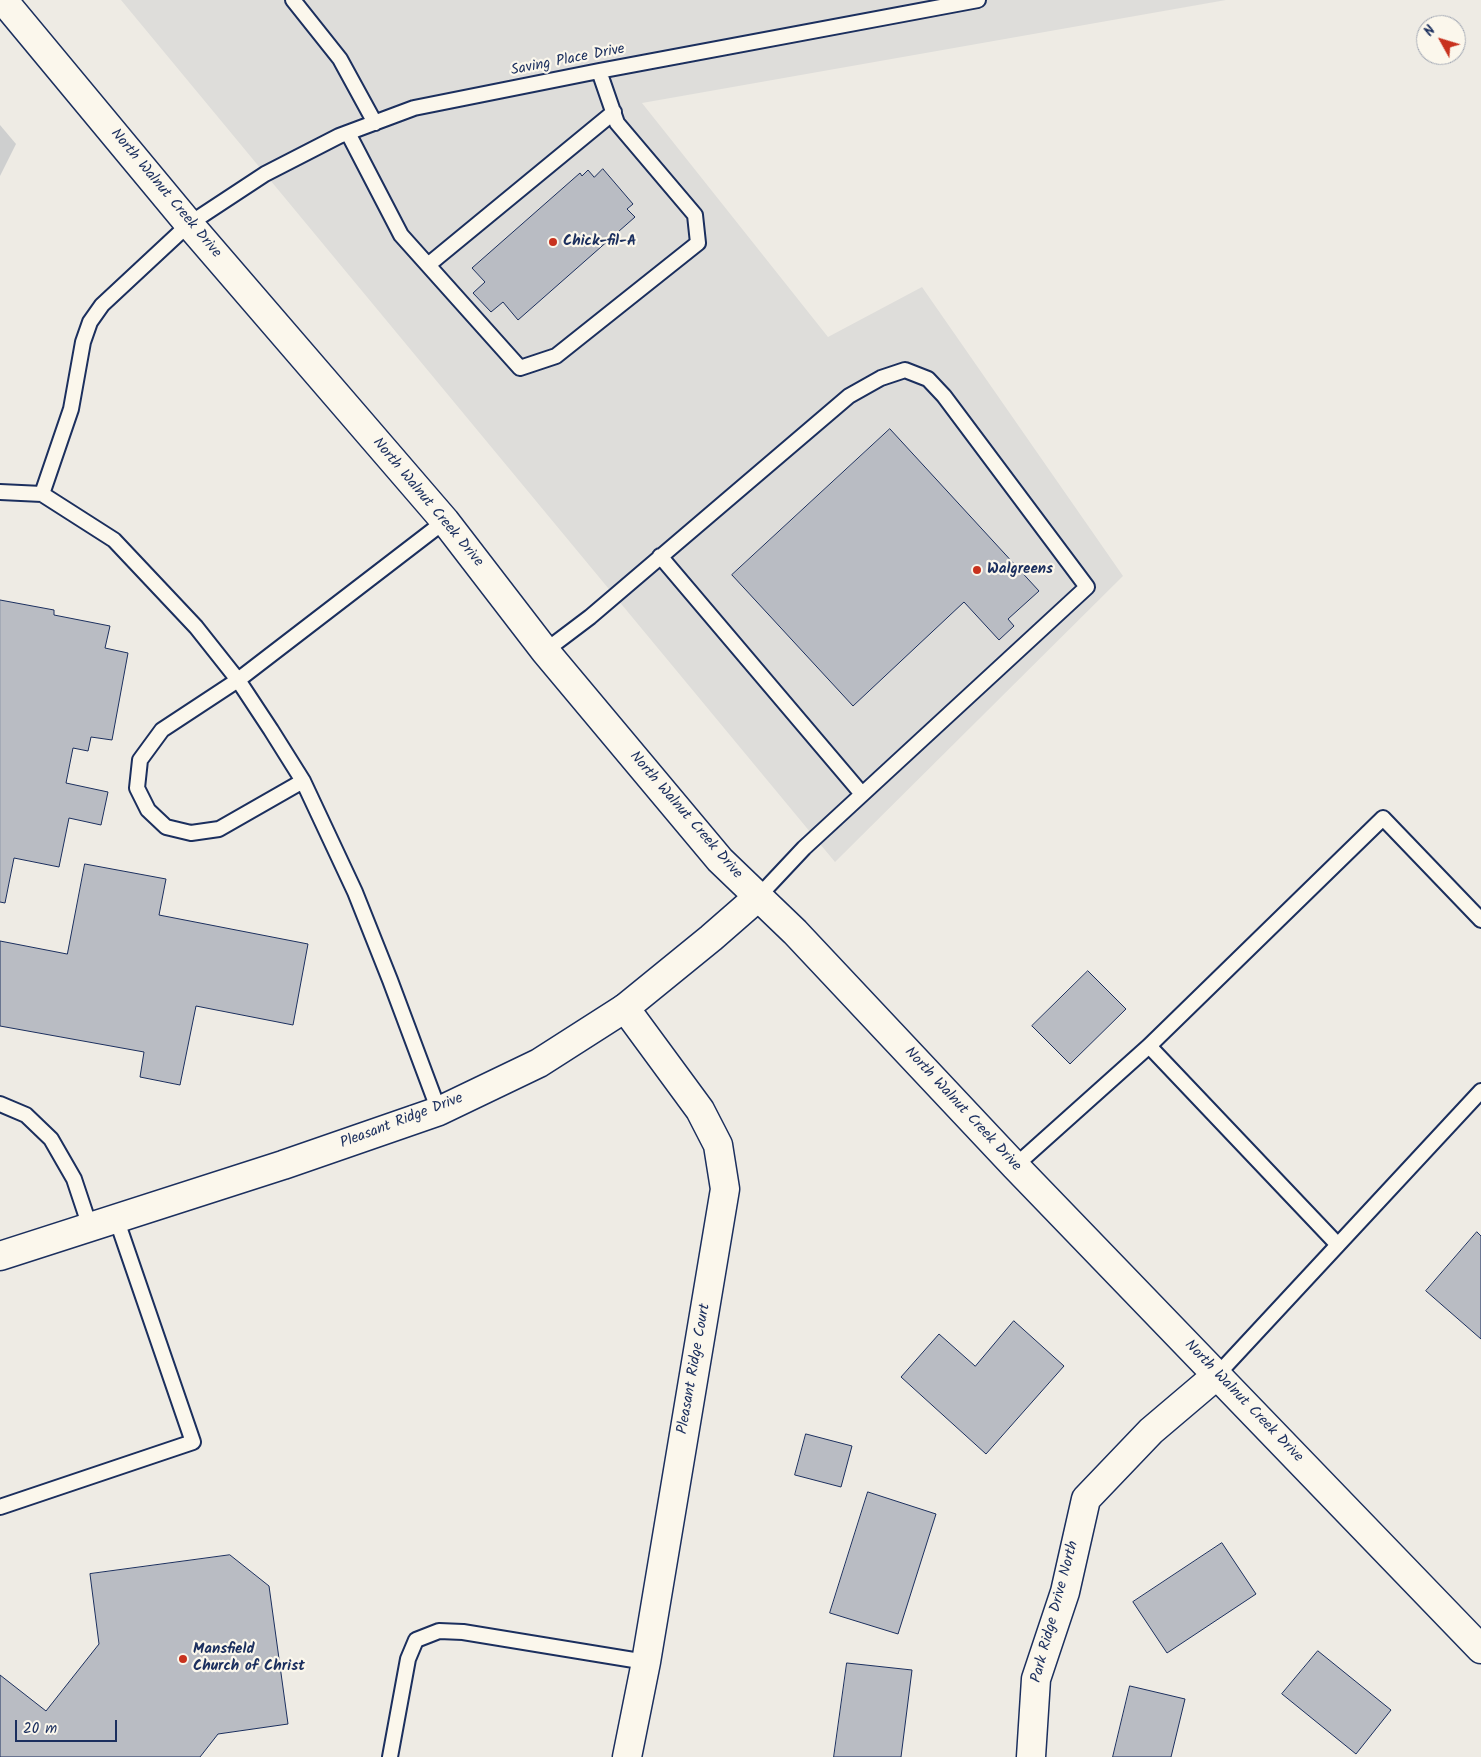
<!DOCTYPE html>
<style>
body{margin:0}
#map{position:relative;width:1481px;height:1757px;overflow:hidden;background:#eeebe4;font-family:Kalam,sans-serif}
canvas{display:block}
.north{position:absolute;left:1416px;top:15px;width:50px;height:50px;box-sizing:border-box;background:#fbf7ec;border:1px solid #a1a7b3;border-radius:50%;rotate:309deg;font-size:14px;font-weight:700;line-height:20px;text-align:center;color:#1b2f5e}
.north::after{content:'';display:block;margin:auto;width:18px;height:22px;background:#c8321e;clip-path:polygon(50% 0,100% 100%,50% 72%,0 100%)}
.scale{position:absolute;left:15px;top:1720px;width:102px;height:22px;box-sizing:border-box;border:2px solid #1b2f5e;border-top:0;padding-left:6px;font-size:15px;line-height:18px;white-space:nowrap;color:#1b2f5e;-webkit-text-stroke:4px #fbf7ec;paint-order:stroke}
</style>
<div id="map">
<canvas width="1481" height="1757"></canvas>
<div class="north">N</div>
<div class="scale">20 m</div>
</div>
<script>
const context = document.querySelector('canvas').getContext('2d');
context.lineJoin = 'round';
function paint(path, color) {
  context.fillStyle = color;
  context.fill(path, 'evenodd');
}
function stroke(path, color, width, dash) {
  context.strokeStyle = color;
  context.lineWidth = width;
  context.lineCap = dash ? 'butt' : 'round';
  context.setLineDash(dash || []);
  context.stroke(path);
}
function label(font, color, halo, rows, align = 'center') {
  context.font = font + ' Kalam,sans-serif';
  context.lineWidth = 4.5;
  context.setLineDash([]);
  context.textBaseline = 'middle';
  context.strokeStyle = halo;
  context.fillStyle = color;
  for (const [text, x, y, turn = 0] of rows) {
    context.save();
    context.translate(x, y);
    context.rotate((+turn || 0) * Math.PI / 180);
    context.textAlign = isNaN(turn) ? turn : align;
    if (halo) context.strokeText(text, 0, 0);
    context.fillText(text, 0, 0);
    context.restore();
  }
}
const built = new Path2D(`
 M121,0H1226L642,103L828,337L922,287L1123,576L835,862Z`);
const green = new Path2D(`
 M0,125L16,144L0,176Z`);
const building = new Path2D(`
 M603,169L633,204L627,209L635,217L518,320L503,302L491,312L473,293L485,282L472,268L580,173L582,176L588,170L594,177Z
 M890,429L1039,591L1008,619L1014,626L999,640L964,602L853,706L732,575Z
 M0,600L54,610V615L110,626L105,648L128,653L112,740L91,737L88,751L73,748L66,783L108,792L101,825L69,818L59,867L14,858L5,903L0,902Z
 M85,864L166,879L159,915L308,944L293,1025L196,1006L180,1085L140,1077L144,1052L0,1026V941L67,954Z
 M1088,971L1126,1009L1070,1064L1032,1026Z
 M1477,1232L1481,1236V1339L1426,1291Z
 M1014,1321L1064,1366L986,1454L901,1377L939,1334L975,1366Z
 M806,1434L852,1446L841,1487L795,1475Z
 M868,1492L936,1514L898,1634L830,1613Z
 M1222,1543L1256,1594L1167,1653L1133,1602Z
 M230,1555L269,1586L288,1724L218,1734L200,1757H0V1675L46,1711L99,1644L90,1574Z
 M1318,1651L1391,1710L1356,1754L1282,1694Z
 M847,1663L912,1670L901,1757H834Z
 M1130,1686L1185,1699L1171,1757H1113Z`);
const service = new Path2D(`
 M293,0L340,59L375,123
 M348,133L401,235L520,368L556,356L698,243L695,215L617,123L599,71
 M428,265L614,112
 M0,492L42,494
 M660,556L862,794
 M545,651L590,617L849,396L881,378L905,370L928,379L944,396L1087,587L804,848L758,897
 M303,781L219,829L191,833L166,827L148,810L137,788L140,760L162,730L238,680L445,521
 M1149,1046L1338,1245
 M0,1104L26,1115L51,1139L74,1179L90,1227
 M439,1111L390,980L355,892L303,781L271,730L238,680L196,627L114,540L42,494L71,409L83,342L90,322L102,305L189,224L265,174L339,136L414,108L599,71L978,0
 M1015,1166L1149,1046L1383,818L1481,920
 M1217,1375L1481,1091
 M0,1507L193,1442L116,1218
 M390,1757L408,1659L416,1640L439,1631L463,1632L646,1662`);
const minor = new Path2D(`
 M625,1008L700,1110L718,1145L725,1189L646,1662L627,1757
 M1031,1757L1036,1679L1065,1592L1086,1499L1151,1431L1217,1375`);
const tertiary = new Path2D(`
 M0,1256L283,1165L439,1111L539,1063L625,1008L711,938L758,897`);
const secondary = new Path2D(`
 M3,0L189,224L445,521L545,651L720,860L795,932L1015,1166L1481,1649`);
const markers = [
 [553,242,5,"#c8321e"],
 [977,570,5,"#c8321e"],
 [183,1659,5,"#c8321e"]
];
const streetNames = [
 ["Saving Place Drive",568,61,-11],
 ["North Walnut Creek Drive",165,194,50],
 ["North Walnut Creek Drive",427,503,50],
 ["North Walnut Creek Drive",685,816,49],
 ["North Walnut Creek Drive",962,1110,47],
 ["Pleasant Ridge Drive",402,1122,-21],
 ["Pleasant Ridge Court",695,1369,-80],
 ["North Walnut Creek Drive",1243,1402,46],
 ["Park Ridge Drive North",1056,1612,-75]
];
const poiNames = [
 ["Chick-fil-A",563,242],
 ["Walgreens",987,570],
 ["Mansfield",193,1650],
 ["Church of Christ",193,1667]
];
paint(built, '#deddda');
paint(green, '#cecfcf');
paint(building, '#b9bcc3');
stroke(building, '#1b2f5e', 1);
stroke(service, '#1b2f5e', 18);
stroke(minor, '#1b2f5e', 31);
stroke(tertiary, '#1b2f5e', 31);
stroke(secondary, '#1b2f5e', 31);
stroke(service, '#fbf7ec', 14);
stroke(minor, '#fbf7ec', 28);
stroke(tertiary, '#fbf7ec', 28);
stroke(secondary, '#fbf7ec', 28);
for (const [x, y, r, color] of markers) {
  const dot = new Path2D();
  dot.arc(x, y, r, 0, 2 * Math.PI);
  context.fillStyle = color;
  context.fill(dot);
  stroke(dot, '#fbf7ec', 2);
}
label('15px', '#1b2f5e', '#fbf7ec', streetNames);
label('bold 15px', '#1b2f5e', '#fbf7ec', poiNames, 'left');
</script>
